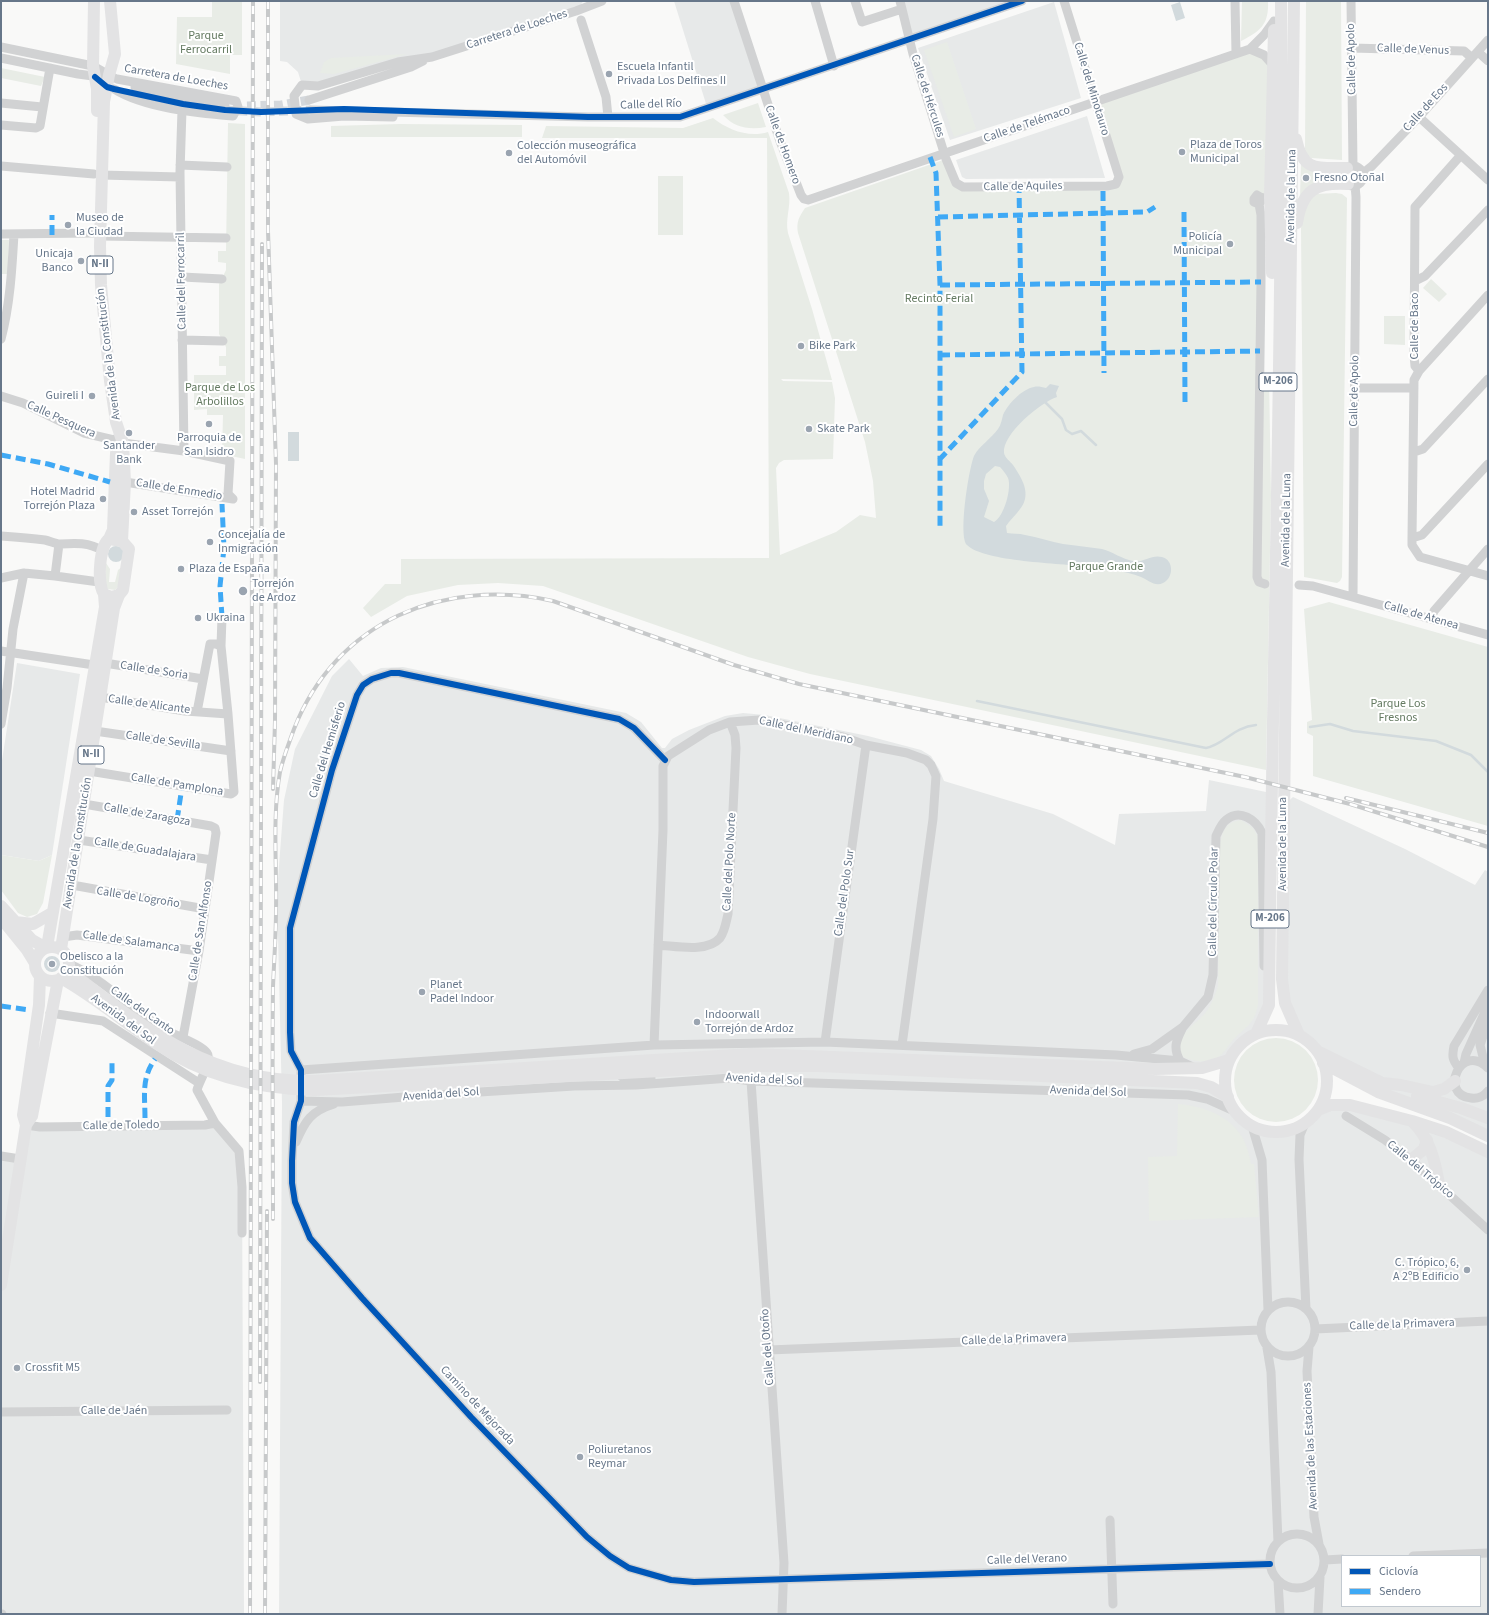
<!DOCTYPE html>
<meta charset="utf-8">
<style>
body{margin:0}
#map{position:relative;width:1489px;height:1615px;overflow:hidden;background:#f9f9f8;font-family:"Source Sans 3",sans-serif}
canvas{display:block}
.frame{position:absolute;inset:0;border:2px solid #67778a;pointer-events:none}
.legend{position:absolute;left:1341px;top:1555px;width:140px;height:52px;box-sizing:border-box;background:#fff;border:1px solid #c2c9d0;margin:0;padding:5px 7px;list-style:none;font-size:12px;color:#67778a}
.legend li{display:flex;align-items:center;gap:8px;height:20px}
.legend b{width:20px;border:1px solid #c2c9d0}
</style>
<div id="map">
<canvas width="1489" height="1615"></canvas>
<div class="frame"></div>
<ul class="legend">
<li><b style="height:5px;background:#0057b8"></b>Ciclovía</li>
<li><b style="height:5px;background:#3fa9f5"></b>Sendero</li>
</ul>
</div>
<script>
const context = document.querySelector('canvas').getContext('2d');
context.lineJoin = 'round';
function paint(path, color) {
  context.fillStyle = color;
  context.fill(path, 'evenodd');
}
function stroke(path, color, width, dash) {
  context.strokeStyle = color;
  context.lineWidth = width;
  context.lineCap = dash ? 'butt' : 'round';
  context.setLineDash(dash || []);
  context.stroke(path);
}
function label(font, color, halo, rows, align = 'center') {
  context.font = font + ' "Source Sans 3",sans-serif';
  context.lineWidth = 4;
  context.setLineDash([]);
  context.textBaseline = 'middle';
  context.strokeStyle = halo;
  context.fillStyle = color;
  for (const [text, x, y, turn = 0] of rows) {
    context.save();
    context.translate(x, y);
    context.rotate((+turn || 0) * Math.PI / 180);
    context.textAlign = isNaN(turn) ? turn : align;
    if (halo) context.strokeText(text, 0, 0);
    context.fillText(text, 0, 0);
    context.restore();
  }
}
const built = new Path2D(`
 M280,1H583L581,5L563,15L318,86L302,85L298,72L287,62L280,61Z
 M674,1H734L763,90L707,107Z
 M900,1H1022L909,40Z
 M1054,2L1081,98L950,140L918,48Z
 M1087,116L1105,178L966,179L962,177L956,160Z
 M349,659L363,676L381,668L403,667L626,713L641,722L662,748H665L672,739L689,730L725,716L743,713L765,715L868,736L921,750L931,756L939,769L944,781L1053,814L1115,845L1119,814L1206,811L1209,780L1266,792L1269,1005L1256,1034L1246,1040L1237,1048L1229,1060L1215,1065L901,1059L1197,1083L1228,1097L1236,1112L1252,1126L1275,1132L1287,1131L1298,1127L1312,1117L1318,1110L1350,1105L1488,1152V1614H279L282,1103L277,892L284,800L295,749L332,676ZM1342,1556H1480V1606H1342Z
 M17,663L80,674L52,855L39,861L1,855V767Z
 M1293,797L1405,849L1475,885L1485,870L1488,872V1136L1416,1106L1318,1052L1309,1042L1299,1035L1285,1003L1283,806Z
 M215,1123L239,1151L242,1187L244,1614H1V1156L20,1159L26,1125Z`);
const green = new Path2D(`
 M212,1H242V55H230V74L176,64L177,17H212Z
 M1242,1H1268C1269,24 1261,31 1241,41Z
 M1306,1H1341L1342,160L1311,158L1307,155L1305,149Z
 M947,42L976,129L954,137L924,50Z
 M1248,49L1272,64L1270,197L1262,198L1260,375H1269L1271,496L1266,770L810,674L748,657L543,586L498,583L458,585L407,596L371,617L363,608L385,584H401V559L769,558L767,138H542L546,126L683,128L713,118C728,130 749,138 768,132L789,193C791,207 785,219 788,233L812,309L832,380L781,379L783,381L832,382L835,398L833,459L784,460L779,463L776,468L780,555L836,532L860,515L876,518L873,481L865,442L798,233C796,222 799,217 805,208L946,159L956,183L1107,186L1118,181L1095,101Z
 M407,54L334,74L320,73L324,62L331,58Z
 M1,68L45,77L41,86L1,78Z
 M758,103L766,127C749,130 735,128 723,115Z
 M228,123L245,124V459L222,454L223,415H207V409L194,410V375H226V366H219V356H226V347L219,334V284L226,270V263L218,262V251H226Z
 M400,124L522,125V137H331V126Z
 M1301,164L1334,170V179L1300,196Z
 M658,176H683V235H658Z
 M1336,193L1342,194L1347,198L1342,577L1340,581L1337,583L1304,577L1301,228C1303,214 1305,204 1315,194Z
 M1,240H9L8,274H1Z
 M1431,279L1447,294L1439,302L1423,288Z
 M1384,316H1405V345L1384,344Z
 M106,563L110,569L109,582H115L118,570L123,566L119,586L115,590L108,589L105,584Z
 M1329,602L1488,647V826L1313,776V736L1307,733V722L1312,720L1304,609Z
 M1241,820L1253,828L1258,837V1005C1254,1024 1248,1025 1236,1037C1230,1042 1227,1049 1222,1054C1211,1065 1193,1062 1181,1056C1175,1033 1194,1027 1206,1012C1212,1004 1215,995 1218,986L1220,843C1224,828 1226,823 1241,820Z
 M1,855L39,861L52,855L43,903L37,914L27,917L18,913L1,890Z
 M1234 1080a42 42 0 1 1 84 0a42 42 0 1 1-84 0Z
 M1178,1104C1202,1106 1229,1115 1242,1137C1247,1145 1249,1155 1251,1164H1254L1259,1217L1149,1221L1148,1157L1177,1156Z`);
const water = new Path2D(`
 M1180,2L1185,18L1176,21L1171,5Z
 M1050,384L1059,386L1056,393L1057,397C1041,402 1002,434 1004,453C1005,458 1010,461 1013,465C1019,474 1028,487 1025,499C1023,509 1012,517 1006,526L1007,533C1013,534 1019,533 1025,535C1038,537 1051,542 1063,544C1077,546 1089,547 1102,549C1113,552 1122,559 1133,561C1143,563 1152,554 1162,557C1174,560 1174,578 1163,583C1155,587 1148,580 1141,577C1125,570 1105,570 1088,567C1061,563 984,562 967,545C958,536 969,468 974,456C979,446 992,438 998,429C1001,425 1002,419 1003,415C1008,404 1022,389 1034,387C1037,386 1042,387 1046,388ZM995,466L1000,467C1003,470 1006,474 1008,478C1012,488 1004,517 994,522L984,517L989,501L984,489V481L986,474Z
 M288,432H299V461H288Z
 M108 554a8 8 0 1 1 16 0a8 8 0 1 1-16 0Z
 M44 964a8 8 0 1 1 16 0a8 8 0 1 1-16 0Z`);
const stream = new Path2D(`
 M1045,402L1062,419L1066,430L1072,434L1081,431L1096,445
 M977,701L1206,748C1224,745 1233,727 1256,725
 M1310,727L1330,724L1353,731L1436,741L1471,755L1488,772`);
const minorTunnel = new Path2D(`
 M247,106L281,105L309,100
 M225,110L261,112L311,110`);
const minor = new Path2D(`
 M734,1L780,141L801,195L804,199L808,200L1250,49L1264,35L1274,21
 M815,1L834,66
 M855,1L862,22L902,9
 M900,1L913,54L946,159L956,183L963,187L1107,186L1116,184L1119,177L1064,1
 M1235,1L1236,54
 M1351,1L1353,166
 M581,20L606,97L608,117
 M1,47L93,66L114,78
 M1352,48L1464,51L1472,58
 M1250,49L1264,55L1272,64
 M1478,52L1488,61
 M1,58L78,74L100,77
 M135,87L179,98L225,106
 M114,89C144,108 197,113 233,116L238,107L236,101L117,79
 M309,100L411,67L423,61
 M1,103L42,107
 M182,110L180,172L184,451
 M311,110L588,117H680L1022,1
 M393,117L344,116L308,119L296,114L294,96L302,85L318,86L398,62L432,57L576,11L602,1
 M1419,117L1488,180
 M1,125L36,128L40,126L50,68
 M180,165L227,167
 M1,166L94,174
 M1343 176a10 10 0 1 1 20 0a10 10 0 1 1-20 0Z
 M1362,174L1372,166L1419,117L1488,40
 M101,175L180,177
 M1262,200L1259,204L1254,202V199L1257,195L1262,198L1270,197
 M1259,204L1261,215V282L1257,577L1259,582L1265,584
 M1,234L93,233
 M100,236L226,238
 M182,277L222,279
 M1415,281L1425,276L1488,210
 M1488,295L1419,371L1414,380L1412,538V545L1420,557L1488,576
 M1,339C10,305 12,269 14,234
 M182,340L223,341
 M1419,371L1415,366L1414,355L1415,207L1461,155
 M1355,388H1414
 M1,396L23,403L84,433L114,440L121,435
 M116,447L123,443L184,451L230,461L228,494L233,499
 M1414,452L1423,449L1488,379
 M125,482L233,499
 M1,536C16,537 30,538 45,540C50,541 56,544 60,544C75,543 89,542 103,551
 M1412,538L1422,535L1488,464
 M59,544L55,576L99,582
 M1,578L24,573L55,576
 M1299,585L1313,586L1488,635
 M1353,597L1356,197L1355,185
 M1431,619L1434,611L1488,549
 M1,651L94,665
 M105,663L203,679
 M100,697L185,711L228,714L221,646L222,617
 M197,712L210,644H216L221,646
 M1,724L7,688L13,629L24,573
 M95,731L231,751
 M665,760L634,728L619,719L399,673H391L372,679L363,685L357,695L332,770L290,928V1032L291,1051L301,1070V1101L294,1122L292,1161V1183L295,1202L310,1238L362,1298L471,1417L587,1537L610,1556L629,1568L671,1580L694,1582L1270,1564
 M89,771L231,794L234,792L228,714
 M84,804L211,826L215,828L216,833L199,951L183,1037
 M79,840L212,860
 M72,885L205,909
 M63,937L77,935L199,951
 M658,945C676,946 707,953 720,938C725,931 726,922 728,914L736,748L735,735L730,722
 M69,964C107,980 134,1014 170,1032C179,1037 202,1045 207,1053C213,1060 199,1081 197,1090L215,1123L239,1151L242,1187V1233
 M50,1013L103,1021L199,1083
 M825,1042L866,745
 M654,1045L663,830V766L668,756L709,730L730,722L759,720L843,737L866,745L907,753L926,760L931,765L936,776L933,819L902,1045
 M1134,1054L1152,1049L1183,1027L1208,997L1213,975L1216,836C1219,830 1221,824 1226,820C1240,808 1256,820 1262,833L1264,966
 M1180,1061C1173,1048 1176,1041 1182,1029
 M1464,1063L1466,1054L1488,1005
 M1485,1065L1480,1045L1488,1021
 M1459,1068C1452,1060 1452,1056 1454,1046L1488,990
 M1488,1068C1461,1041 1438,1095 1471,1098C1478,1099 1484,1096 1488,1091
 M301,1070L654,1045L825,1042L1116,1055L1180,1061L1193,1067
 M622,1077L651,1078
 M751,1081L784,1563L782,1614
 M301,1101L342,1102L417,1096L574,1086L636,1085L730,1078L751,1081L1188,1095L1207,1099L1236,1112
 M1346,1116L1385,1140L1411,1160L1488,1230
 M1305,1123L1300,1135L1299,1159L1306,1309
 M26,1125L40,1127L205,1125L215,1123
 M1252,1126L1262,1160L1268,1310
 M296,1142C305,1121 311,1111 334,1104
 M1,1156L20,1159
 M1261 1329a27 27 0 1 1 54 0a27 27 0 1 1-54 0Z
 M1315,1329L1488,1321
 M1309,1347L1307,1371L1314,1517L1319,1544
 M1267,1348L1271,1372L1278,1542
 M769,1350L1260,1330
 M1,1412L227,1410
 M1110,1520L1113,1604
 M1270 1561a27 27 0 1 1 54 0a27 27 0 1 1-54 0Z
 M1413,1556L1488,1553
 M1325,1560L1342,1559
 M1278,1581L1280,1614
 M1,1614H2
 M1318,1614L1320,1577`);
const major = new Path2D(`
 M94,1L93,66L97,89V111
 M110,1L115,54L109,75L104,102L100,246L101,285L110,381L116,422L123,443L125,482L122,541
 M1294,1L1282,979L1285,1003L1299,1035
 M1296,139C1303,172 1317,168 1347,168
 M1297,223C1302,190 1316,182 1348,184
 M1272,273L1270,197L1274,30
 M109,539L113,530L116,453
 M109,539L122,541L129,549L123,590L119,595L111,597L104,594C97,584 99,546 109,539Z
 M1,906L32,940L46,948
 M1,918L27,950L35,963
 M15,922L33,924L52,913
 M35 964a17 17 0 1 1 34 0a17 17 0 1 1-34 0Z
 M47,947L105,607L104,594
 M61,949L114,608L119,595
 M68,970C146,1030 211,1083 315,1081L751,1054L1155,1069L1202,1068L1229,1060
 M61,978C95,997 125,1023 157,1044C205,1077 258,1089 315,1090L751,1066H819L1197,1083L1211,1087L1228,1097
 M1225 1081a51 51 0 1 1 102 0a51 51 0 1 1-102 0Z
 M1256,1034L1269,1005C1272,670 1283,336 1281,1
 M1319,1052L1382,1083L1401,1085L1433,1092L1444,1089L1455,1081
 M1323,1063L1378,1092L1450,1118L1488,1136
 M1417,1096L1461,1108L1488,1118
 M1318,1110L1331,1105H1350L1412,1121L1446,1132L1488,1152
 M1413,1122C1430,1139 1435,1161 1439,1184
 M26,1125L23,1115L39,1005L40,976
 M1411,1160L1424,1149L1427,1140
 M1,1285L26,1125L32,1116L58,980`);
const rail = new Path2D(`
 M268,1V231L276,464L275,721L273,789
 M1346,798L1488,833
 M273,1219C273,1141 272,1064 273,987C274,961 276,936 276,910C277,865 272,817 280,772C283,758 289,743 294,729C336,621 444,577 553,601L734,665L799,684L1245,777L1350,804L1488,847
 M260,1382L262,244
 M250,1614L253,1
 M265,1614L267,1211`);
const quiet = new Path2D(`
 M930,157L936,173L940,285V526
 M1103,191L1104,373
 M1184,212L1185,402
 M938,217L1147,212L1155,207
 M52,235V215
 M940,285L1261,282
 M940,355L1260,351
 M1,455L48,464L110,482
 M939,460L1022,372L1019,186
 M222,617L220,586L224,548L222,504
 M177,820L182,787
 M1,1006L30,1010
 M108,1117V1086L112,1080V1060
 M145,1118C145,1095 141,1079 155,1059`);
const cycleway = new Path2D(`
 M95,77L107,87L114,89L183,104L225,110L261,112L344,109L588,117H680L1022,1
 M665,760L634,728L619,719L399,673H391L372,679L363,685L357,695L332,770L290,928V1032L291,1051L301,1070V1101L294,1122L292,1161V1183L295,1202L310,1238L362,1298L471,1417L587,1537L610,1556L629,1568L671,1580L694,1582L1270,1564`);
const markers = [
 [609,74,4,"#9aa4b0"],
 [1182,152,4,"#9aa4b0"],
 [509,153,4,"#9aa4b0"],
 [1306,178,4,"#9aa4b0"],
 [68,225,4,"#9aa4b0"],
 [1230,244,4,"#9aa4b0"],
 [81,261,4,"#9aa4b0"],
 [801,346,4,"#9aa4b0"],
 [92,396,4,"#9aa4b0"],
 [209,424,4,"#9aa4b0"],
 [809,429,4,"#9aa4b0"],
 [129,433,4,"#9aa4b0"],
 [103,499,4,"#9aa4b0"],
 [134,512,4,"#9aa4b0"],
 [210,542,4,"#9aa4b0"],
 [181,569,4,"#9aa4b0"],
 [243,591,5,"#9aa4b0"],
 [198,618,4,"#9aa4b0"],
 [52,964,4,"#9aa4b0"],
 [422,992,4,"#9aa4b0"],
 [697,1022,4,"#9aa4b0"],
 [1467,1270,4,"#9aa4b0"],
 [17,1368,4,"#9aa4b0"],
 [580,1457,4,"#9aa4b0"]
];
const shields = [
 [100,265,26],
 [1278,382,38],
 [91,755,26],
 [1270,919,38]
];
const shieldNames = [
 ["N-II",100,265],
 ["M-206",1278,382],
 ["N-II",91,755],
 ["M-206",1270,919]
];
const streetNames = [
 ["Carretera de Loeches",517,30,-18],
 ["Calle de Venus",1413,50,2],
 ["Calle de Apolo",1352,59,-91],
 ["Carretera de Loeches",176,78,10],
 ["Calle del Minotauro",1091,89,73],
 ["Calle de Hércules",927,96,72],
 ["Calle del Río",651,105,-2],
 ["Calle de Eos",1426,108,-48],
 ["Calle de Telémaco",1027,125,-19],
 ["Calle de Homero",782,145,70],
 ["Calle de Aquiles",1023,187,-1],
 ["Avenida de la Luna",1292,196,-89],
 ["Calle del Ferrocarril",182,281,-91],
 ["Calle de Baco",1415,326,-90],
 ["Avenida de la Constitución",109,354,-97],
 ["Calle de Apolo",1355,391,-89],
 ["Calle Pesquera",61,420,24],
 ["Calle de Enmedio",179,490,9],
 ["Avenida de la Luna",1287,520,-89],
 ["Calle de Atenea",1421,616,16],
 ["Calle de Soria",154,671,9],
 ["Calle de Alicante",149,705,8],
 ["Calle del Meridiano",806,731,12],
 ["Calle de Sevilla",163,741,8],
 ["Calle del Hemisferio",328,750,-73],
 ["Calle de Pamplona",177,785,9],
 ["Calle de Zaragoza",147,815,10],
 ["Avenida de la Constitución",78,843,-81],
 ["Avenida de la Luna",1283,844,-90],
 ["Calle de Guadalajara",145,850,9],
 ["Calle del Polo Norte",730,862,-87],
 ["Calle del Polo Sur",845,893,-82],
 ["Calle de Logroño",138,898,9],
 ["Calle del Círculo Polar",1214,902,-89],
 ["Calle de San Alfonso",201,931,-81],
 ["Calle de Salamanca",131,942,8],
 ["Calle del Canto",142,1011,35],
 ["Avenida del Sol",123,1020,36],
 ["Avenida del Sol",764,1080,3],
 ["Avenida del Sol",1088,1092,2],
 ["Avenida del Sol",441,1095,-4],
 ["Calle de Toledo",121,1126,-1],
 ["Calle del Trópico",1420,1170,40],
 ["Calle de la Primavera",1402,1325,-2],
 ["Calle de la Primavera",1014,1340,-2],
 ["Calle del Otoño",768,1347,-94],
 ["Camino de Mejorada",477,1406,47],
 ["Calle de Jaén",114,1411],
 ["Avenida de las Estaciones",1311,1446,-93],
 ["Calle del Verano",1027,1560,-2]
];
const parkNames = [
 ["Parque",206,36],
 ["Ferrocarril",206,50],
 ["Recinto Ferial",939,299],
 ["Parque de Los",220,388],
 ["Arbolillos",220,402],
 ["Parque Grande",1106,567],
 ["Parque Los",1398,704],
 ["Fresnos",1398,718]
];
const poiNames = [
 ["Escuela Infantil",617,67],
 ["Privada Los Delfines II",617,81],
 ["Plaza de Toros",1190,145],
 ["Municipal",1190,159],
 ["Colección museográfica",517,146],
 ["del Automóvil",517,160],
 ["Fresno Otoñal",1314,178],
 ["Museo de",76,218],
 ["la Ciudad",76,232],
 ["Policía",1222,237,"right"],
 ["Municipal",1222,251,"right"],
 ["Unicaja",73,254,"right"],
 ["Banco",73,268,"right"],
 ["Bike Park",809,346],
 ["Guireli I",84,396,"right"],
 ["Skate Park",817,429],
 ["Parroquia de",209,438,"center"],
 ["San Isidro",209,452,"center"],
 ["Santander",129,446,"center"],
 ["Bank",129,460,"center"],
 ["Hotel Madrid",95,492,"right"],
 ["Torrejón Plaza",95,506,"right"],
 ["Asset Torrejón",142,512],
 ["Concejalía de",218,535],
 ["Inmigración",218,549],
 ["Plaza de España",189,569],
 ["Torrejón",252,584],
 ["de Ardoz",252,598],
 ["Ukraina",206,618],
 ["Obelisco a la",60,957],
 ["Constitución",60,971],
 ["Planet",430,985],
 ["Padel Indoor",430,999],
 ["Indoorwall",705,1015],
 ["Torrejón de Ardoz",705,1029],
 ["C. Trópico, 6,",1459,1263,"right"],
 ["A 2ºB Edificio",1459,1277,"right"],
 ["Crossfit M5",25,1368],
 ["Poliuretanos",588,1450],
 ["Reymar",588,1464]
];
paint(built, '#e7e9e9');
paint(green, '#e8ece6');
paint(water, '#d2dadd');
stroke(stream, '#d2dadd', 2.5);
stroke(minorTunnel, '#d4d8dc', 9, [9, 4.5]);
stroke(minor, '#d1d2d3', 9);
stroke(major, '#e3e3e4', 12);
stroke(rail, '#c7c9ca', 4);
stroke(rail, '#fff', 2.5, [8]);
stroke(quiet, '#3fa9f5', 5, [10, 5]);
stroke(cycleway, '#0057b8', 6);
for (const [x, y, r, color] of markers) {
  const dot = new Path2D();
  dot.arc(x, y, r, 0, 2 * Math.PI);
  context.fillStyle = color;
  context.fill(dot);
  stroke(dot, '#fff', 1.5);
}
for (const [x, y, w] of shields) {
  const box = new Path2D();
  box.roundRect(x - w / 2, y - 9, w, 18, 3);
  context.fillStyle = '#fff';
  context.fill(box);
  stroke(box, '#67778a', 1);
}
label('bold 11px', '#67778a', null, shieldNames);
label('12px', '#67778a', '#fff', streetNames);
label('12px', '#657b62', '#fff', parkNames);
label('12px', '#67778a', '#fff', poiNames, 'left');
</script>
